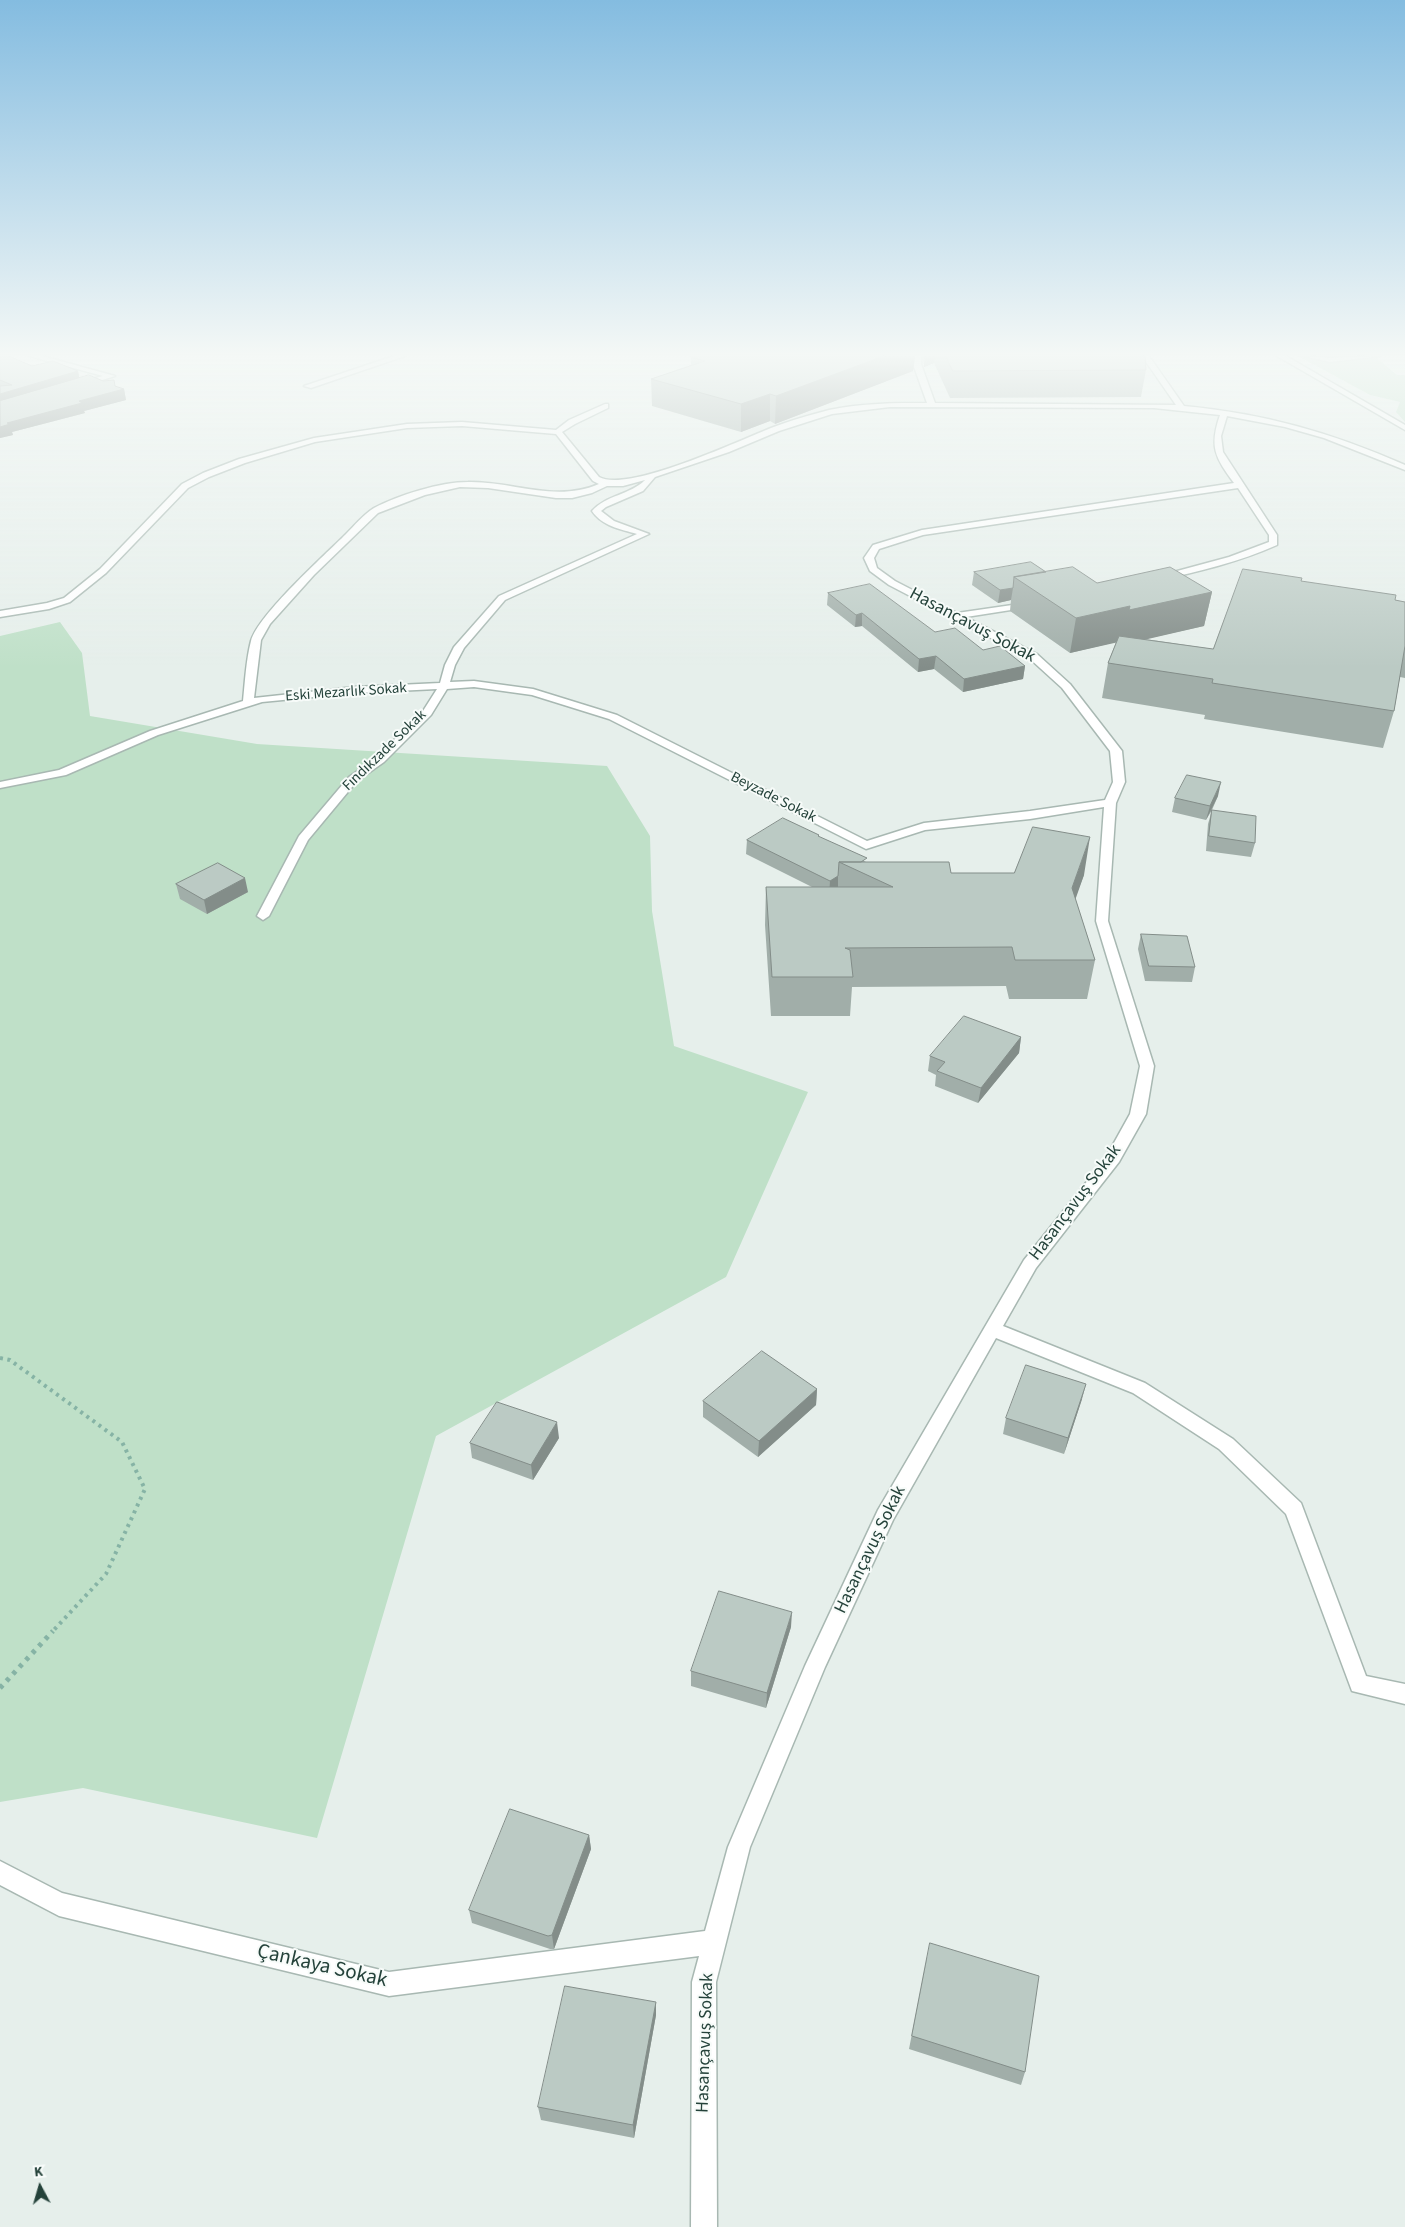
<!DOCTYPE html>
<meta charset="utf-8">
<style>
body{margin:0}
#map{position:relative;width:1405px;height:2227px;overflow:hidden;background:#e6efeb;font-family:"Source Sans 3",sans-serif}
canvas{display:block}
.north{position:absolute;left:15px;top:2162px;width:50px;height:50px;-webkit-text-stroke:4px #f7fbf9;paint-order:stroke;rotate:354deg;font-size:14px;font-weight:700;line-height:20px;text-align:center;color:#24423a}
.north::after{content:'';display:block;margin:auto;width:18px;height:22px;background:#24423a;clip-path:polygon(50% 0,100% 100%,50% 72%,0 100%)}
</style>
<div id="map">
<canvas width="1405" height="2227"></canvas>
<div class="north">K</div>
</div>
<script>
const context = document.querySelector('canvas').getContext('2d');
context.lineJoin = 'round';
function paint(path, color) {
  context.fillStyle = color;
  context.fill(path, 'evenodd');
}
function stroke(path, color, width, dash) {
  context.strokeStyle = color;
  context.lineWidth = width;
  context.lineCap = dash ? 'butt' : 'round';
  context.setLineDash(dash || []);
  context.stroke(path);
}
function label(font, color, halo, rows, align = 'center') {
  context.font = font + ' "Source Sans 3",sans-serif';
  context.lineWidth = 4;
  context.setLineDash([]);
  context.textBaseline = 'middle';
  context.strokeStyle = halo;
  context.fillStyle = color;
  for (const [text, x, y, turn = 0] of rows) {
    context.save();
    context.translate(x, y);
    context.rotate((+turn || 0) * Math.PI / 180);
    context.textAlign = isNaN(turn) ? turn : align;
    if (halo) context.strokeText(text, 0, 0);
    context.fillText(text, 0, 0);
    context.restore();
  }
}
const green = new Path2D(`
 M1298,356H1374L1397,375H1405V422L1396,412L1400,402L1370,395Z
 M60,622L82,653L90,716L257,744L607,766L650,836L652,911L674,1046L808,1092L726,1277L436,1436L317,1838L83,1788L0,1802V636Z`);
const pathFar1 = new Path2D(`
 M0,1358L10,1360L122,1442L145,1489L106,1574L52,1632`);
const path = new Path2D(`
 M0,1688L53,1631`);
const minor = new Path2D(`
 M29,356H42L115,376L80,387H77V383L103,376Z
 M394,356H405L311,388L304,386Z
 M914,356H921V364L935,403L1176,405L1142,356H1149L1184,406C1266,414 1330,432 1405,465V470L1324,438L1285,427L1227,416L1221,436L1223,452L1277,535V545C1239,562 1200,571 1160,580L1155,577L1229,557L1269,542V535L1238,488L923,535L879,549L874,558L877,568L895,581L957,613L1033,602L1035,604L1030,607L966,617L1037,654L1070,684L1122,751L1125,782L1116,803L1108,921L1154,1066L1146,1114L1119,1162L1036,1268L1003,1326L1145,1383L1233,1439L1301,1503L1366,1676L1405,1684V1704L1352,1691L1286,1514L1219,1449L1133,1393L996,1338L893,1520L825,1667L750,1847L716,1982L717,2227H691L692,1982L699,1956L389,1996L59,1916L0,1885V1861L62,1893L389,1972L705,1931L728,1847L805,1666L878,1510L1024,1260L1105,1159L1130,1114L1140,1066L1096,921L1104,807L1030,819L925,830L866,849L609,719L532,695L474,687L447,689L431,715L384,762L357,781L308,840L269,916L263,920L257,916L299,836L349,777L376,758L423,711L437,689L355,693L262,702L158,735L66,775L0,788V782L59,770L150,731L243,701C245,682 246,660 251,641C258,615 325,555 346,534C354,526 364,514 374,508C399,495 440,482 468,482C513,481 555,503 599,484L593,481L556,434L462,426L407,428L315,442L245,463L209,477L188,488L106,573L70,602L49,609L0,617V611L47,603L64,598L100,569L182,484L203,473L239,459L314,438L407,424L462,422L556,430L569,420L605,404H608V408L575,424L562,432L599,477C628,493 738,441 771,428C789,421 810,415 829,410C861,403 895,403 927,403L913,364ZM890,407L1154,408L1220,415C1209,447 1215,457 1234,483L922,530L873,545L864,558L870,571L889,585L1029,658L1062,688L1110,751L1113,782L1105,800L1030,811L924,823L867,841L617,715L533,689L474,681L450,682L455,665L464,648L505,600L649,534L614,521L601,511L606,507L643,491L655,477L729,452L779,431L832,414ZM645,480C630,495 606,495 592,511C602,526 620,529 637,534L499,596L454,647L445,665L440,683L355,687L254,698L261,640L270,624L314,575L378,513L425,495L460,487L488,488L556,498H572L592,493L607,486H623Z
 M1277,356H1286L1405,425V430Z
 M1304,356L1330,358L1380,356L1330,362Z`);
const wall = new Path2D(`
 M0,356L32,366L78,371L79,378L115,386L124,389L126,400L84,411L85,413L12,432L13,435L0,438Z
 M692,356H915L913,371L775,424L770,421L741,432L652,406L651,379L691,365V357Z
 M923,356H1145L1146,370L1141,397L950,398L934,363L924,367Z
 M974,572H1046L1097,583L1212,592L1204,626L1145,639L1213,649L1301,581L1405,602V678L1400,677L1394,711L1383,748L1204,719L1205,715L1102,698L1108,663L1116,642L1070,653L1010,611L1011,600L998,603L972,585Z
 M828,593L1025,666L1023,679L963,692L934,669L918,672L862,626L855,627L827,605Z
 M1218,796L1212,810L1255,843L1251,857L1206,851L1208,824L1212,810L1206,820L1172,812L1175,798Z
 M819,837L866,862L951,873L1084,875L1075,898L1095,960L1087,999H1009L1006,986L852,987L850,1016H771L765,925L766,887H812L746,854L747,840Z
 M176,884L248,892L207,914L180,899Z
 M1141,934L1195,967L1192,982L1145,981L1138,949Z
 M1021,1037L1019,1053L978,1103L935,1086L936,1075L928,1071L930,1056Z
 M817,1389L816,1405L758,1457L703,1417V1401Z
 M1082,1399L1064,1454L1003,1434L1006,1418Z
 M559,1438L533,1480L472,1458L470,1443Z
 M791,1627L766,1708L691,1686V1671Z
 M589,1835L591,1849L554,1949H550L472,1923L469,1910Z
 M927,1957L1025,2072L1021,2085L909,2049Z
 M656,2002V2015L634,2138L541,2120L538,2107Z`);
const shadedWall = new Path2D(`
 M884,356H915L913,371L775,424L776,396Z
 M925,356H935L934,363L924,367Z
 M78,371L80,381L0,405V394Z
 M124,389L126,400L84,411L85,413L12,432L13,435L0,438V427L7,423L79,401Z
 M770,394V421L741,432V404Z
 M1013,588L1011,600L998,603L1000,590Z
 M1212,592L1204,626L1122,645L1123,641L1070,653L1076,618L1130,606Z
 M862,613V626L855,627L856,615Z
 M936,656L934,669L918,672L919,659Z
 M1025,666L1023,679L963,692L964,679Z
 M1221,782L1218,796L1206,820L1210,806Z
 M1090,837L1084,875L1066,926L1072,888Z
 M838,876V891L829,896L830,881Z
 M245,878L248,892L207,914L204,900Z
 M1021,1037L1019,1053L978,1103L981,1088Z
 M1086,1384L1082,1399L1064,1454L1068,1438Z
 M817,1389L816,1405L758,1457L759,1441Z
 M557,1422L559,1438L533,1480L531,1465Z
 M792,1612L791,1627L766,1708L767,1693Z
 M589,1835L591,1849L554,1949L552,1935Z
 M656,2002V2015L634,2138L633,2125Z`);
const building = new Path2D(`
 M0,356H9L32,366L53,361L78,371L0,394V386L12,385L0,380Z
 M692,356H884L776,396L770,394L741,404L651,379L705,361L691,357Z
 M946,356H1145L1146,370L953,371Z
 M89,375L103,381L114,380L115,386L124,389L79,401L82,403L7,423L10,424L0,427V401Z
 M1031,562L1046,572L1014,577L1013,588L1000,590L974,572Z
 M1073,567L1097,583L1170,567L1212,592L1129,610L1130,606L1076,618L1014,577Z
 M1243,569L1302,578L1301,581L1396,595L1395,600L1405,602V646L1394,711L1212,683L1213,679L1108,663L1119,636L1213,649Z
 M870,584L935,632L955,628L983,650L1000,646L1025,666L964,679L936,656L919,659L862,613L856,615L828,593Z
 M1187,775L1221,782L1210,806L1175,798Z
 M1212,810L1256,816L1255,843L1209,836Z
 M783,818L819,835L818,836L867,858L861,862H839L838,876L830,881L747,840Z
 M1033,827L1090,837L1072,888L1095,960H1015L1012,947L845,948L850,950L853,977H772L766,887H893L839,862H949L951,873H1014Z
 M218,863L245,878L204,900L176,884Z
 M1141,934L1187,936L1195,967L1149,966Z
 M964,1016L1021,1037L981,1088L937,1071L945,1062L930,1056Z
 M762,1351L817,1389L759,1441L703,1401Z
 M1026,1365L1086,1384L1068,1438L1006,1418Z
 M497,1402L557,1422L531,1465L470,1443Z
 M719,1591L792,1612L767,1693L691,1671Z
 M510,1809L589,1835L552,1935L548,1936L469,1910Z
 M930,1943L1039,1976L1025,2072L912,2036Z
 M565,1986L656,2002L633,2125L538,2107Z`);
const farStreetnames = [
 ["Eski Mezarlık Sokak",346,693,-4],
 ["Fındıkzade Sokak",385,751,-44],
 ["Beyzade Sokak",773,798,27]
];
const streetNames = [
 ["Hasançavuş Sokak",972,626,28],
 ["Hasançavuş Sokak",1076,1203,-53],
 ["Hasançavuş Sokak",871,1550,-64],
 ["Hasançavuş Sokak",706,2043,-88]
];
const nearStreetnames = [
 ["Çankaya Sokak",322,1967,13]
];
paint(green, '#bfe0c8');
stroke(minor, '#a8b8b2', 3);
stroke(pathFar1, '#86b3a5', 4, [3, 4.5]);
stroke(path, '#86b3a5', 5, [4, 5.5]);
paint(minor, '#fff');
paint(wall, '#a1aea9');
paint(shadedWall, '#838d89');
paint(building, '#bbcac4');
stroke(building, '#838d89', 1);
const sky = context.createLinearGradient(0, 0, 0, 668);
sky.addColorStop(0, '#84bce0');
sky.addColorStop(0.53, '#f4f8f6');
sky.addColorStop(1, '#f4f8f600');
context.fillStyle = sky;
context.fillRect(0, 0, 1405, 668);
label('15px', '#24423a', '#f7fbf9', farStreetnames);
label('18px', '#24423a', '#f7fbf9', streetNames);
label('21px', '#24423a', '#f7fbf9', nearStreetnames);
</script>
